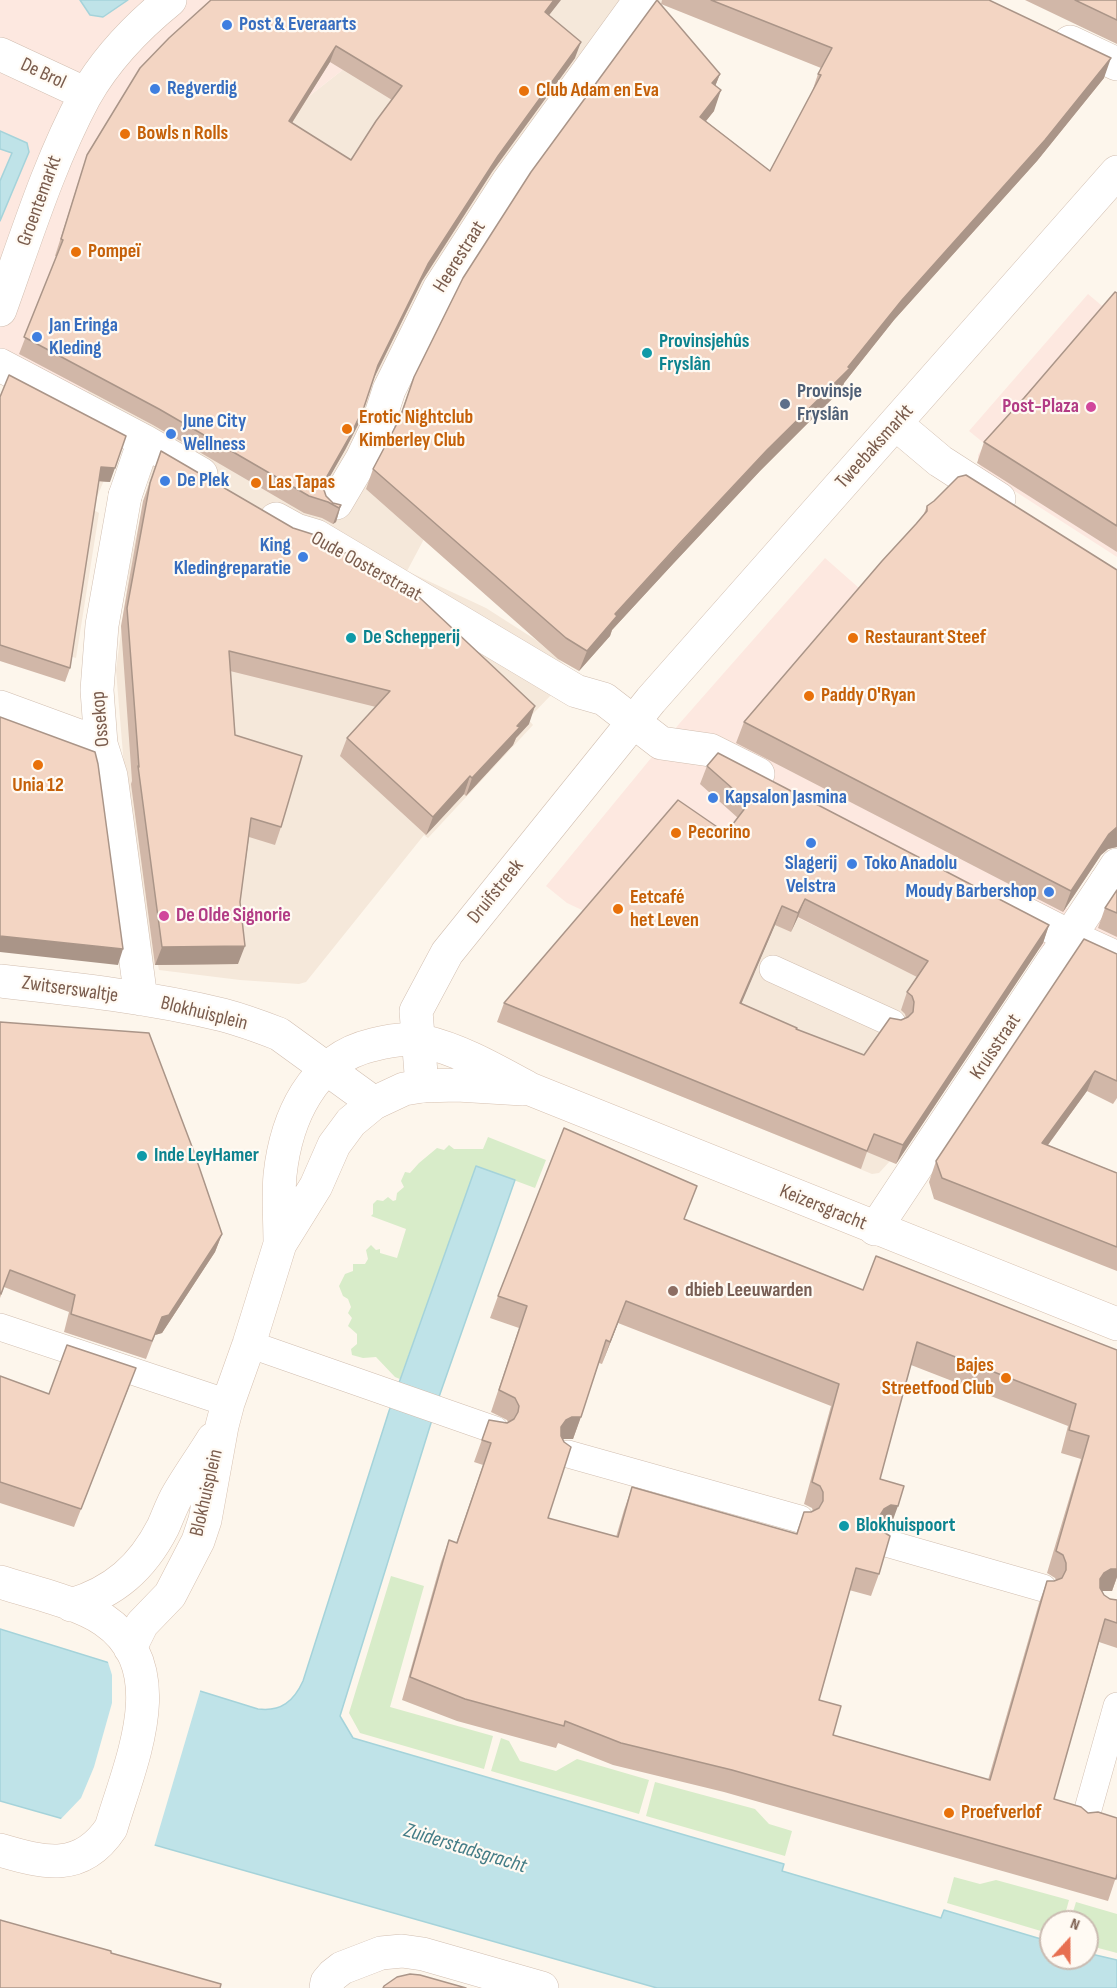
<!DOCTYPE html>
<meta charset="utf-8">
<style>
body{margin:0}
#map{position:relative;width:1117px;height:1988px;overflow:hidden;background:#fdf6ec;font-family:"Sofia Sans Condensed",sans-serif}
canvas{display:block}
.north{position:absolute;left:1039px;top:1910px;width:60px;height:60px;box-sizing:border-box;background:#fffaf3;border:2px solid #cabbb1;border-radius:50%;rotate:21deg;font-size:16px;font-weight:700;line-height:24px;text-align:center;color:#7a5c4d}
.north::after{content:'';display:block;margin:auto;width:21px;height:27px;background:#e76f51;clip-path:polygon(50% 0,100% 100%,50% 72%,0 100%)}
</style>
<div id="map">
<canvas width="1117" height="1988"></canvas>
<div class="north">N</div>
</div>
<script>
const context = document.querySelector('canvas').getContext('2d');
context.lineJoin = 'round';
function paint(path, color) {
  context.fillStyle = color;
  context.fill(path, 'evenodd');
}
function stroke(path, color, width, dash) {
  context.strokeStyle = color;
  context.lineWidth = width;
  context.lineCap = dash ? 'butt' : 'round';
  context.setLineDash(dash || []);
  context.stroke(path);
}
function label(font, color, halo, rows, align = 'center') {
  context.font = font + ' "Sofia Sans Condensed",sans-serif';
  context.lineWidth = 4.5;
  context.setLineDash([]);
  context.textBaseline = 'middle';
  context.strokeStyle = halo;
  context.fillStyle = color;
  for (const [text, x, y, turn = 0] of rows) {
    context.save();
    context.translate(x, y);
    context.rotate((+turn || 0) * Math.PI / 180);
    context.textAlign = isNaN(turn) ? turn : align;
    if (halo) context.strokeText(text, 0, 0);
    context.fillText(text, 0, 0);
    context.restore();
  }
}
const residential = new Path2D(`
 M432,0H663L422,359L377,455L448,494L407,571L486,608L536,640L576,674L552,694L528,719L533,725L428,838L424,835L306,982L299,984L240,980L159,970L158,965H152L124,766L116,670L130,563L153,461L120,442L92,509L99,513L76,658L69,656L57,444L216,169Z
 M782,910L972,1002L890,1161L879,1173L872,1174L512,1027Z`);
const commercial = new Path2D(`
 M0,0H80L103,17L128,0H432L216,169L57,444L0,398L6,383L0,356Z
 M1088,294L1107,310L1117,296V557L982,470L978,462V455L985,444L969,431Z
 M825,558L859,588L1064,907L1097,920L1117,904V1060L1072,968L1038,947L973,1002L782,910L584,911L567,903L546,886L679,724Z`);
const green = new Path2D(`
 M488,1137L546,1160L535,1188L476,1166L400,1379L395,1377L376,1357L363,1358L352,1355L351,1349L357,1344V1334L348,1326L352,1318L348,1313L351,1307L348,1299L343,1296L339,1286L345,1274L353,1271V1264H365L368,1259L366,1250L371,1245L376,1250L380,1249V1253L397,1258L406,1229L371,1216L373,1214V1204L377,1200L383,1201L388,1197L393,1201L396,1200L397,1193L404,1187L401,1181L405,1172L410,1173L419,1163L437,1148L444,1150L449,1145L454,1149H483Z
 M391,1576L424,1586L390,1707L493,1736L484,1769L360,1733L349,1713Z
 M501,1738L509,1741L520,1761L556,1771L577,1759L649,1780L639,1814L491,1771Z
 M655,1782L755,1809L769,1824L792,1831L785,1856L646,1816Z
 M954,1877L980,1884L996,1880L1069,1900L1063,1922H1051V1934L947,1903Z
 M1076,1902L1117,1914V1953L1087,1945V1922H1070Z`);
const water = new Path2D(`
 M80,0H128L103,17L90,15Z
 M0,131L27,143L29,152L0,221V181L12,153L0,149Z
 M476,1166L515,1180L440,1394L340,1716L353,1738L784,1864L782,1871L941,1918L944,1910L1051,1942V1958H1087V1953L1117,1960V1988H657L0,1801V1629L258,1709C281,1712 294,1701 303,1681L389,1411Z`);
const pier = new Path2D(`
 M107,1659L201,1688L154,1847L59,1821L81,1798L94,1767L112,1703V1675Z`);
const service = new Path2D(`
 M773,969L892,1023
 M0,1327L228,1403
 M249,1344L495,1430
 M568,1454L800,1519
 M886,1543L1043,1588
 M1085,1820L1117,1706`);
const pedestrian = new Path2D(`
 M0,365L144,441L201,474
 M125,496L144,441
 M276,519L296,530L316,536L576,691L604,699L661,743L710,750L758,774
 M1008,905L1069,936L1117,958
 M1058,954L1106,882`);
const minor = new Path2D(`
 M1070,42L1117,64
 M0,54L86,94
 M0,310C26,238 49,163 85,96C106,59 138,26 170,0
 M896,424L940,461L999,499
 M125,496L102,625L97,690L101,744L111,776L141,999
 M336,503L362,459L376,430L389,390L439,289L508,182L640,0
 M0,707L101,744
 M1106,882L1117,865
 M0,981C74,989 150,997 223,1015C242,1020 261,1027 279,1034L374,1103
 M422,1086L416,1011L447,953L651,700L1117,172
 M875,1229L1055,958
 M326,1988L327,1982L333,1975L342,1968L381,1953L402,1951L423,1954L542,1988`);
const secondary = new Path2D(`
 M280,1244C280,1221 278,1197 280,1175C286,1119 312,1059 372,1045C387,1041 406,1037 422,1041C461,1050 495,1070 530,1089L1117,1324
 M0,1582C31,1592 77,1602 104,1620C175,1668 130,1763 111,1828C81,1873 44,1863 0,1850
 M71,1605C114,1592 142,1568 163,1527C168,1516 172,1504 178,1494C189,1475 202,1457 213,1439
 M130,1648L142,1624L170,1595L198,1541L205,1520L222,1426L228,1403L249,1344L280,1244L316,1186L334,1145L351,1122L374,1103L404,1089L422,1086L457,1085L523,1089`);
const wall = new Path2D(`
 M662,0H989L1104,78L1037,161L894,320L844,383L842,389L760,471L672,565L612,630L610,636L579,671L558,659L366,489L373,469L398,421L414,377L720,74L715,86L714,111L706,121L770,171L811,95L818,74L821,68L661,4Z
 M1025,0H1117V44Z
 M549,15L575,58L492,172L422,281L374,378L359,423L345,450L323,488L326,496L333,503L341,505L336,522L333,524L322,518L304,513L153,425L19,354L57,256H55L87,155L140,68ZM330,62L392,100L351,160L292,123Z
 M1117,293V552L977,463L984,442Z
 M0,397L110,482L99,481L70,668L65,682L0,661Z
 M161,451L529,724L516,738L513,745L466,796L464,794L426,835L340,756L347,738L376,707L230,671L235,735L281,827L275,845L249,837L240,902L238,964L155,965L131,784L132,781L121,626L143,501Z
 M927,506L1117,570V847L1108,849L1101,855L1063,912L736,743L744,722L916,524L923,516Z
 M707,766L1049,925L1043,943L896,1164L867,1152L861,1169L497,1022L504,1003L726,833L738,818L700,784ZM798,917L917,977L907,992L901,1010L905,1014L906,1018L901,1020L864,1055L796,1029L741,1003L775,925L791,932Z
 M1117,890V937L1098,928L1105,908Z
 M1117,954V1098L1113,1104L1087,1091L1048,1145L1117,1173V1271L934,1199L929,1182L936,1161Z
 M0,1022L222,1234L215,1252L162,1333L155,1335L146,1359L64,1332L69,1312L4,1287L0,1298Z
 M863,1290L1117,1350V1577L1112,1591H1102L1104,1595L1110,1599L1117,1600V1648L1099,1642L1054,1799L1117,1874L1108,1901L724,1792L613,1765L558,1743L556,1748L457,1721L402,1700L441,1562L449,1540L456,1543L483,1465L474,1462L489,1420L507,1423L508,1422L507,1420L491,1412L519,1328L490,1318L498,1296ZM618,1323L831,1406L804,1504L812,1508L813,1511L811,1512H804L796,1534L632,1487L624,1510L616,1537L548,1518L563,1439H573L599,1363L602,1364ZM911,1365L1068,1426L1061,1453L1081,1459L1047,1573L1055,1578L1056,1580L1054,1581H1047L1039,1603L988,1780L833,1735L819,1700L849,1590L871,1596L879,1574L881,1529L883,1528H890L880,1479Z
 M0,1376L49,1394L129,1387L74,1527L0,1503Z`);
const shadedWall = new Path2D(`
 M554,0H561L539,28L545,12Z
 M581,42L575,58L492,172L422,281L372,382L378,365L428,264L498,156Z
 M336,46L330,62L283,137L289,121Z
 M1111,58L1104,78L1037,161L894,320L844,383L842,389L760,471L672,565L612,630L610,636L579,671L587,651L615,614L767,450L848,367L902,300Z
 M720,74L712,94V83Z
 M721,90L714,111L693,137L700,117Z
 M364,407L359,423L345,450L320,494L326,478Z
 M101,467L115,468L110,482L96,481Z
 M341,505L336,522L333,524L339,508Z
 M535,706L529,724L516,738L513,745L466,796L472,778L517,726Z
 M470,776L464,794L426,835L433,817Z
 M1117,827V847L1108,849L1101,855L1063,912L1071,891L1109,834Z
 M805,899L798,917L791,932L798,913Z
 M782,906L775,925L734,1021L740,1003Z
 M1049,925L1043,943L896,1164L903,1145Z
 M0,936L123,949L118,965L0,952Z
 M245,946L238,964L155,965L162,947Z
 M1095,1071L1087,1091L1034,1164L1042,1143Z
 M222,1234L215,1252L162,1333L155,1335L146,1359L162,1317Z
 M626,1301L618,1323L602,1364L610,1342Z
 M572,1417H581L573,1439H564L557,1442L561,1427L566,1420Z
 M891,1505L898,1506L890,1528H883L876,1531L879,1517L884,1509Z
 M1111,1569H1117V1577L1112,1591H1103L1096,1595L1100,1579L1104,1573Z`);
const building = new Path2D(`
 M211,0H554L545,12L581,42L498,156L428,264L378,365L364,407L351,434L326,478L323,487L326,496L333,503L341,505L339,508L328,502L309,496L159,409L24,337L63,240L61,239L87,155L140,68L169,38ZM336,46L402,86L376,121L351,160L289,121Z
 M657,0L720,74L712,83L721,90L700,117L770,171L821,75L818,74L832,48L711,0H989L1111,58L1045,140L902,300L848,367L850,368L767,450L679,544L615,614L617,616L587,651L566,638L373,469L400,418L414,377L463,278L531,172Z
 M1075,0H1117V20Z
 M1115,292L1117,293V526L984,442L1024,398Z
 M9,375L126,436L115,468L101,467L70,668L0,645V397Z
 M161,451L293,528L315,535L420,598L535,706L517,726L520,727L472,778L470,776L433,817L347,738L390,691L229,651L235,735L302,756L281,827L251,818L240,902L245,946L162,947L138,766L139,767L127,608L150,483Z
 M966,475L1117,570V827L1109,834L1071,891L744,722L882,561L916,524L927,511V506L934,501L958,477Z
 M0,717L95,752L98,764L123,949L0,936Z
 M718,753L1049,925L903,1145L874,1134L867,1151L504,1003L678,800L726,833L749,803L707,766ZM805,899L928,961L907,992L912,996L914,1002L913,1012L908,1017L901,1020L890,1018L864,1055L796,1029L797,1028L740,1003L782,906L798,913Z
 M1117,890V913L1105,908Z
 M1084,939L1117,954V1081L1095,1071L1042,1143L1117,1173V1247L942,1178L936,1161Z
 M0,1022L149,1033L194,1152L222,1234L169,1315L162,1317L152,1341L71,1314L75,1295L10,1270L1,1294L0,1293Z
 M564,1128L697,1186L684,1219L863,1290L876,1256L1117,1350V1569H1111L1104,1573L1100,1579V1588L1104,1595L1110,1599L1117,1600V1623L1105,1619L1054,1799L1081,1807L1088,1813L1098,1812L1117,1818V1874L1116,1879L732,1770L621,1743L565,1721L564,1726L465,1699L410,1677L449,1540L457,1543L491,1443L482,1440L489,1420L507,1423L514,1419L518,1412L519,1406L515,1398L499,1390L527,1306L498,1296ZM626,1301L839,1384L812,1482L820,1486L823,1492V1501L819,1508L811,1512H804L797,1534L632,1487L618,1537L548,1518L571,1447L564,1442L561,1436V1427L566,1420L572,1417H581L606,1340L610,1342ZM917,1342L1076,1404L1069,1430L1089,1436L1056,1551L1063,1555L1066,1563V1570L1062,1578L1054,1581H1047L990,1780L833,1735L841,1706L819,1700L856,1568L879,1574L890,1536L882,1531L879,1524V1517L884,1509L891,1505L898,1506L904,1486L880,1479Z
 M67,1345L136,1368L81,1509L0,1482V1376L49,1394Z
 M0,1920L111,1951V1953L221,1984L220,1988H0Z
 M410,1974L420,1975L466,1988H383L384,1986L397,1977Z`);
const markers = [
 [227,25,6,"#3f7fe0"],
 [155,89,6,"#3f7fe0"],
 [524,91,6,"#e8710a"],
 [125,134,6,"#e8710a"],
 [76,252,6,"#e8710a"],
 [37,337,6,"#3f7fe0"],
 [647,353,6,"#0f9aa8"],
 [785,404,6,"#5c6f8a"],
 [1091,407,6,"#d1479c"],
 [347,429,6,"#e8710a"],
 [171,434,6,"#3f7fe0"],
 [165,481,6,"#3f7fe0"],
 [256,483,6,"#e8710a"],
 [303,557,6,"#3f7fe0"],
 [351,638,6,"#0f9aa8"],
 [853,638,6,"#e8710a"],
 [809,696,6,"#e8710a"],
 [38,765,6,"#e8710a"],
 [713,798,6,"#3f7fe0"],
 [676,833,6,"#e8710a"],
 [811,843,6,"#3f7fe0"],
 [852,864,6,"#3f7fe0"],
 [1049,892,6,"#3f7fe0"],
 [618,909,6,"#e8710a"],
 [164,916,6,"#d1479c"],
 [142,1156,6,"#0f9aa8"],
 [673,1291,6,"#8d6e63"],
 [1006,1378,6,"#e8710a"],
 [844,1526,6,"#0f9aa8"],
 [949,1813,6,"#e8710a"]
];
const shopNames = [
 ["Post & Everaarts",239,25],
 ["Regverdig",167,89],
 ["Jan Eringa",49,326],
 ["Kleding",49,349],
 ["June City",183,422],
 ["Wellness",183,445],
 ["De Plek",177,481],
 ["King",291,546,"right"],
 ["Kledingreparatie",291,569,"right"],
 ["Kapsalon Jasmina",725,798],
 ["Slagerij",811,864,"center"],
 ["Velstra",811,887,"center"],
 ["Toko Anadolu",864,864],
 ["Moudy Barbershop",1037,892,"right"]
];
const streetNames = [
 ["De Brol",43,74,25],
 ["Groentemarkt",40,201,-70],
 ["Heerestraat",460,257,-58],
 ["Tweebaksmarkt",875,447,-48],
 ["Oude Oosterstraat",366,567,29],
 ["Ossekop",101,719,-95],
 ["Druifstreek",496,892,-51],
 ["Zwitserswaltje",70,990,8],
 ["Blokhuisplein",204,1014,14],
 ["Kruisstraat",996,1047,-56],
 ["Keizersgracht",823,1208,22],
 ["Blokhuisplein",207,1493,-77]
];
const foodNames = [
 ["Club Adam en Eva",536,91],
 ["Bowls n Rolls",137,134],
 ["Pompeï",88,252],
 ["Erotic Nightclub",359,418],
 ["Kimberley Club",359,441],
 ["Las Tapas",268,483],
 ["Restaurant Steef",865,638],
 ["Paddy O'Ryan",821,696],
 ["Unia 12",38,786,"center"],
 ["Pecorino",688,833],
 ["Eetcafé",630,898],
 ["het Leven",630,921],
 ["Bajes",994,1366,"right"],
 ["Streetfood Club",994,1389,"right"],
 ["Proefverlof",961,1813]
];
const cultureNames = [
 ["Provinsjehûs",659,342],
 ["Fryslân",659,365],
 ["De Schepperij",363,638],
 ["Inde LeyHamer",154,1156],
 ["Blokhuispoort",856,1526]
];
const serviceNames = [
 ["Provinsje",797,392],
 ["Fryslân",797,415]
];
const hotelNames = [
 ["Post-Plaza",1079,407],
 ["De Olde Signorie",176,916,"left"]
];
const educationNames = [
 ["dbieb Leeuwarden",685,1291]
];
const waterNames = [
 ["Zuiderstadsgracht",465,1849,17]
];
paint(residential, '#f5e8da');
paint(commercial, '#fde8e0');
paint(green, '#d8ecc9');
paint(water, '#bfe3e8');
stroke(water, '#a5d3da', 1.5);
paint(pier, '#fdf6ec');
stroke(service, '#d1beb0', 28);
stroke(pedestrian, '#d1beb0', 34);
stroke(minor, '#d1beb0', 34);
stroke(secondary, '#d6c0b0', 34);
stroke(service, '#fff', 27);
stroke(pedestrian, '#fff', 33);
stroke(minor, '#fff', 33);
stroke(secondary, '#fff', 33);
paint(wall, '#d1b7a8');
paint(shadedWall, '#aa9588');
paint(building, '#f3d5c3');
stroke(building, '#aa9588', 1.5);
for (const [x, y, r, color] of markers) {
  const dot = new Path2D();
  dot.arc(x, y, r, 0, 2 * Math.PI);
  context.fillStyle = color;
  context.fill(dot);
  stroke(dot, '#fffaf3', 2);
}
label('bold 20px', '#366cbe', '#fffaf3', shopNames, 'left');
label('20px', '#7a5c4d', '#fffaf3', streetNames);
label('bold 20px', '#c56008', '#fffaf3', foodNames, 'left');
label('bold 20px', '#0d838f', '#fffaf3', cultureNames, 'left');
label('bold 20px', '#4e5e75', '#fffaf3', serviceNames, 'left');
label('bold 20px', '#b23c85', '#fffaf3', hotelNames, 'right');
label('bold 20px', '#785e54', '#fffaf3', educationNames, 'left');
label('italic 21px', '#437c86', '#fffaf3', waterNames);
</script>
